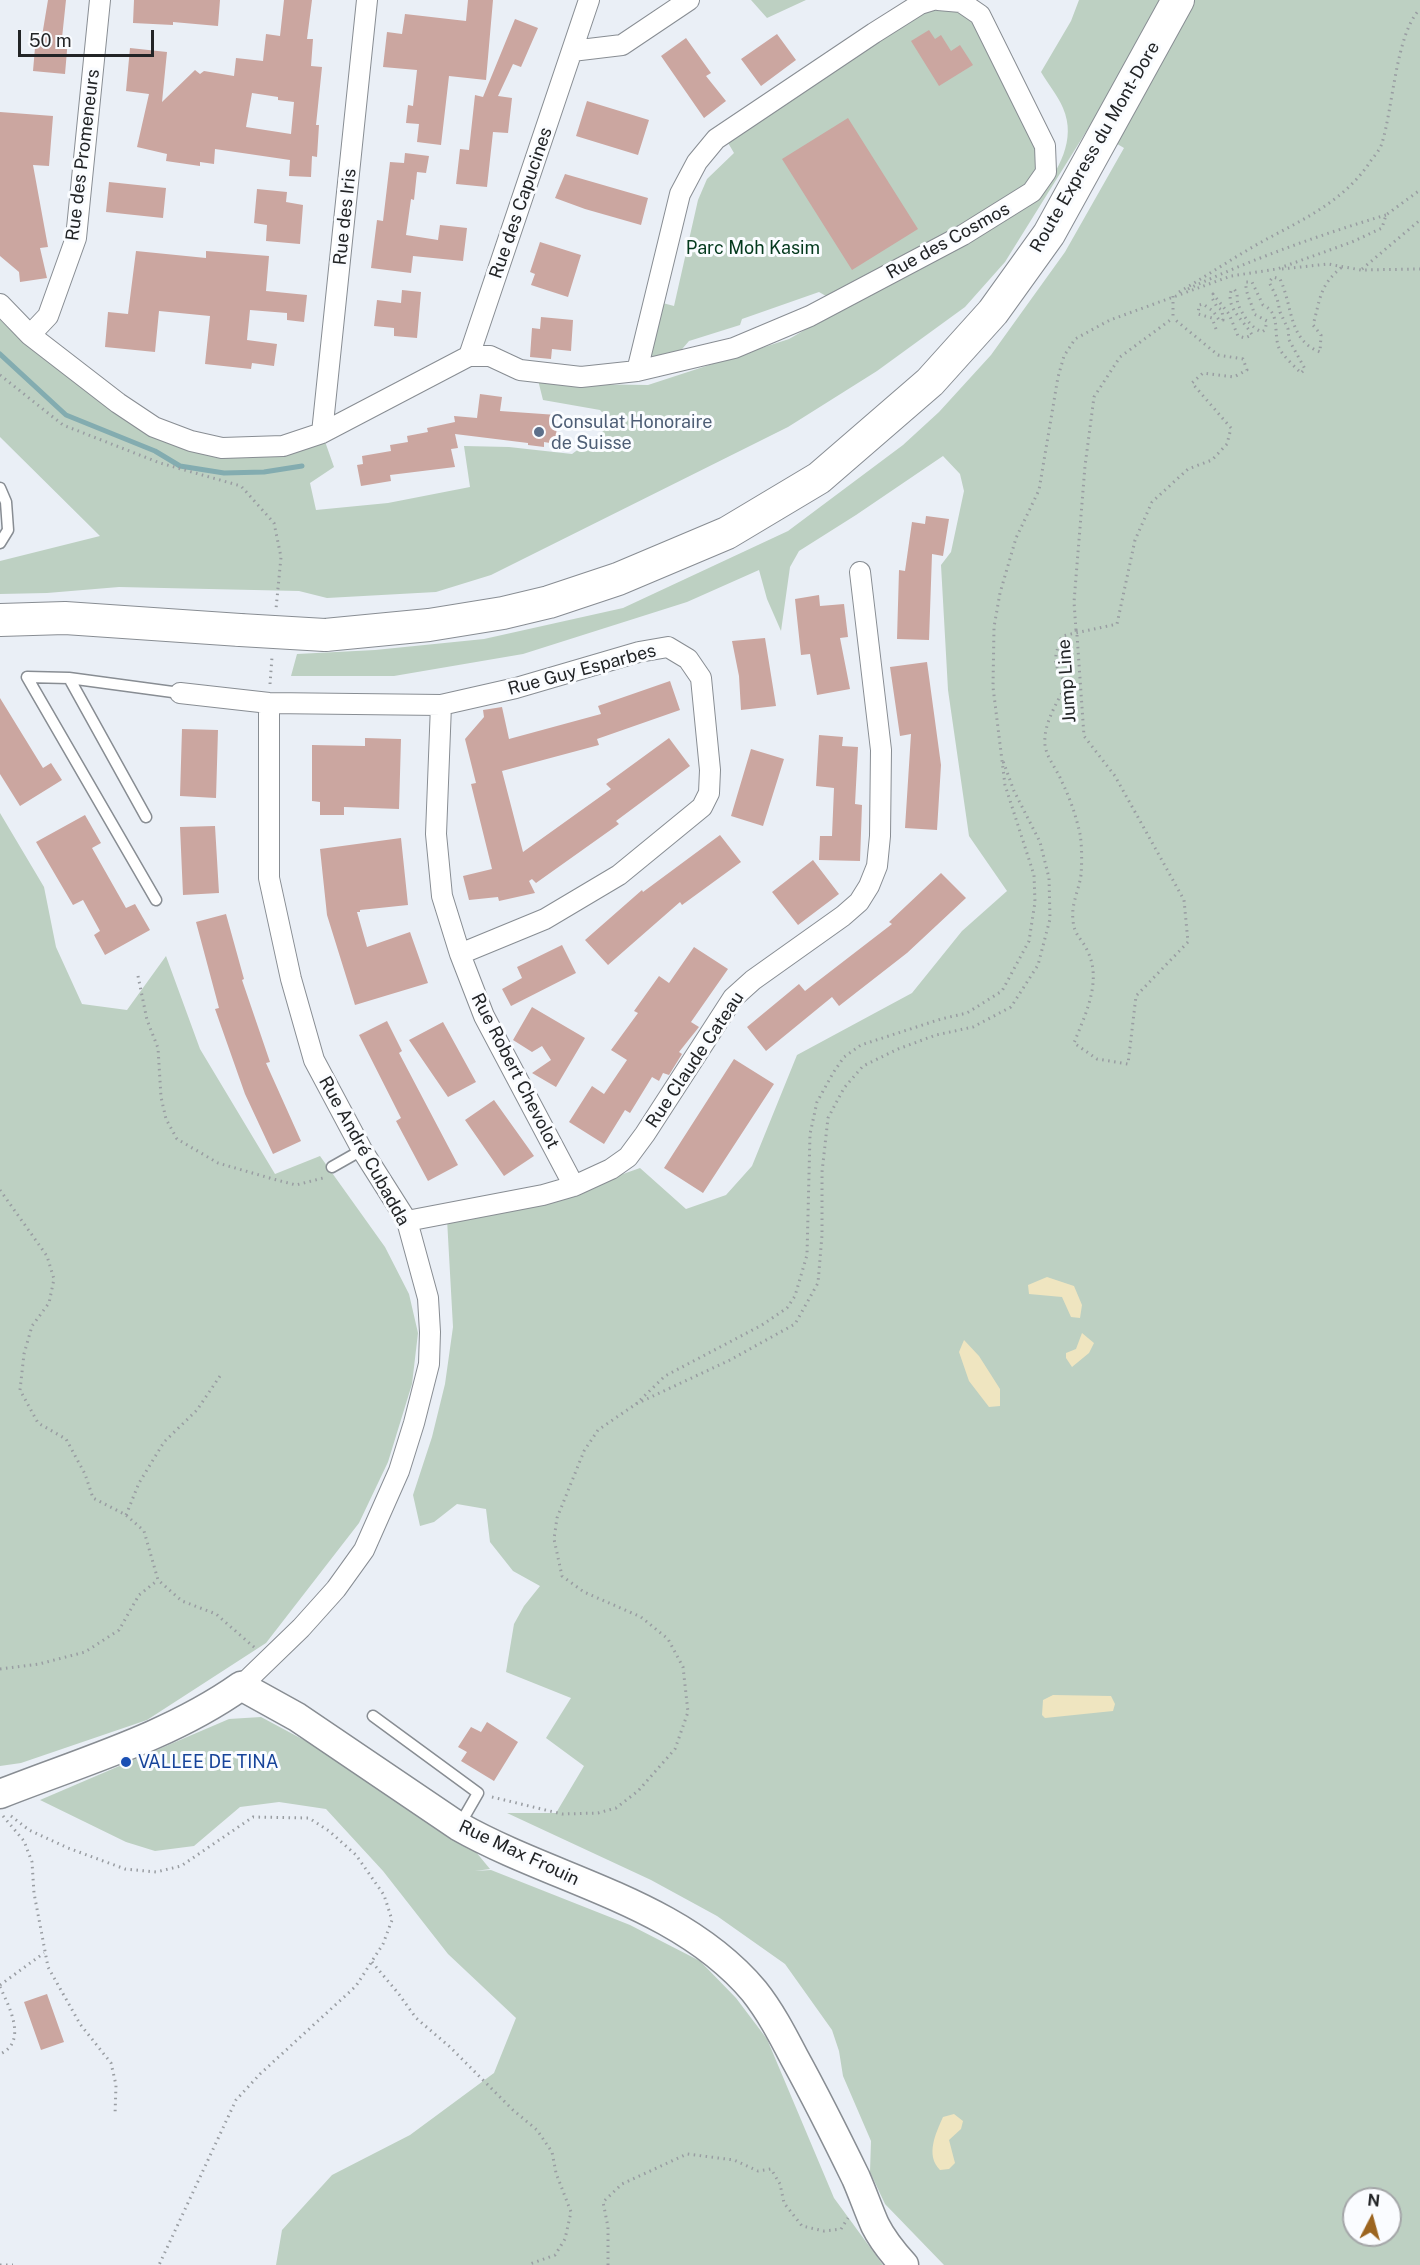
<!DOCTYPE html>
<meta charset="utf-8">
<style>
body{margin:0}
#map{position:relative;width:1420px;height:2265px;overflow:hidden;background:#eaeff6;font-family:"Public Sans",sans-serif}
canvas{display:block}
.north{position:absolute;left:1342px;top:2187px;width:60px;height:60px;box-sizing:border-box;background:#fafcff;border:2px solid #a4a6a8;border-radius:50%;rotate:6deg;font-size:16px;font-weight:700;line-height:24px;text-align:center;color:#222426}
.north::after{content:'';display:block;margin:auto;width:21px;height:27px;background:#9c6520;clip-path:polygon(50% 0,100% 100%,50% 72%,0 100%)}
.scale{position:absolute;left:18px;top:30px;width:136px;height:27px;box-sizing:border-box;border:3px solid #222426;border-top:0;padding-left:8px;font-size:18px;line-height:21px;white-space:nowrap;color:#222426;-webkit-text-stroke:4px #fafcff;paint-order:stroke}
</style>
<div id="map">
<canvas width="1420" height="2265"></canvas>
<div class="north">N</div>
<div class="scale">50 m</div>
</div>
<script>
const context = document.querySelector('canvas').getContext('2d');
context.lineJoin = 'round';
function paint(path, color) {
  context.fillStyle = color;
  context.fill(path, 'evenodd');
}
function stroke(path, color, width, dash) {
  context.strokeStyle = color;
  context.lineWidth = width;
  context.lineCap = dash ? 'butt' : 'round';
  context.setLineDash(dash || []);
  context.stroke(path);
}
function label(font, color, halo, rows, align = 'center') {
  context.font = font + ' "Public Sans",sans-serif';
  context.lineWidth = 6;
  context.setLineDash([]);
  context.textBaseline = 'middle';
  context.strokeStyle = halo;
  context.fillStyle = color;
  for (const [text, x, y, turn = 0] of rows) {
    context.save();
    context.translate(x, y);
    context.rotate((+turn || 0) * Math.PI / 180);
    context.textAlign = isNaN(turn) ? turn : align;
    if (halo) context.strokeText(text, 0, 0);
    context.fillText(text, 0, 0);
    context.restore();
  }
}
const green = new Path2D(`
 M751,0H806L767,18Z
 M1079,0H1420V2265H944L885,2204L870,2172L871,2141L843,2076L839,2051L832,2030L785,1964L717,1916L651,1880L507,1813H556L584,1766L546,1738L571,1698L506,1672L514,1624L524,1606L540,1586L513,1571L490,1542L486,1509L457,1504L434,1522L420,1526L413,1495L432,1437L445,1384L453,1327L447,1219L555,1198L640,1168L686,1209L726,1195L752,1166L797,1055L912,993L962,931L1007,891L969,836L948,690L941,565L951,552L964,491L960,474L943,456L856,515L799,551L790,567L781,631L767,599L759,570L687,602L523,654L394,676H291L297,654L375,650L484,639L623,608L788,531L903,445L939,412L991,355L1065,252L1124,148L1089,127L1005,262L965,307L877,371L788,427L491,575L436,592L327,598L299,591L119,587L47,593L0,594V561L100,536L0,437V304L118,403L222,448L322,433L334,467L310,483L316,510L388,503L470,487L464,446L509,447L572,454L613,424L600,410L543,400L538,380L573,384L648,385L789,339L1040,195C1058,170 1077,140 1063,108C1058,96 1048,84 1041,72L1071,21ZM1354,2199H1390V2235H1354Z
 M926,6L961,10L976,21L1041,149L1040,169L1031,186L833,300L819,292L742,319L740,325L689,341L677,355L656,360L649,355L659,302L674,306L698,200L707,179L734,153L727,141Z
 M0,813L44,887L56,947L82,1004L127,1010L166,956L200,1049L275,1174L320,1156L385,1247L409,1294L418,1333L412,1384L388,1462L359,1523L266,1643L147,1720L21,1763L0,1766Z
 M261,1717L317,1747L471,1846L490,1869L475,1871L491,1870L630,1925L700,1961L736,1998L767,2039L834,2198L883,2265H276L282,2230L332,2175L410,2135L494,2073L516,2018L448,1954L383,1871L326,1809L279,1802L240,1807L194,1846L155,1851L126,1842L40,1800L229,1719Z`);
const sand = new Path2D(`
 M1047,1277L1074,1286L1082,1305L1080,1318L1071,1317L1062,1297L1029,1294L1028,1285Z
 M1082,1333L1094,1343L1089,1353L1072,1367L1066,1358V1353L1076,1349Z
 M964,1340L979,1356L1000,1389V1406L989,1407L969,1381L959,1352Z
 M1053,1695L1111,1696L1115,1704L1113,1711L1045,1718L1042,1715L1043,1700Z
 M954,2114L963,2121L961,2129L949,2140L955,2163L949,2169L940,2170C925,2155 936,2133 943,2117Z`);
const stream = new Path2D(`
 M0,354L66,415L155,451L180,466L224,473L264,472L302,466`);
const building = new Path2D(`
 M48,0H66L62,38L68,39L65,74L33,71L36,36H42Z
 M134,0H220L218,26L173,22V25L133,23Z
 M284,0H312L307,39H313L311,66L322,67L316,125H319L317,157L312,156L311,177L289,176L290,160L215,149L214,164L200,162V166L166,161L167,154L137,147L149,94L126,91L130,48L167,52L162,102L195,70L200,74L204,71L234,76L236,58L263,61L266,34L280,36ZM252,93L278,97V100L294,102L291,134L246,127Z
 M468,0H493L486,80L449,76L441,145L417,142L419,124L406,123L408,105L413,106L417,70L383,67L387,32L402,34L405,14L466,21Z
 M515,19L538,28L521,67L513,64L498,96L512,98L508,133L493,132L487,187L456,184L460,149L469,150L475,95L483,97Z
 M929,30L935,39L941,35L951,51L960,45L973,65L939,86L911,41Z
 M777,34L796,60L761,86L741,59Z
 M686,38L711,73L706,76L726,101L704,118L661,56Z
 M587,101L649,120L638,155L576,136Z
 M0,112L53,116L49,166L33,165L48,247L40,248L47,278L20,282L19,272L0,256Z
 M848,118L918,229L852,270L782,159Z
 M405,153L429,156L426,173L417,172L414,200L411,199L406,235L438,240L440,225L467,228L463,261L413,256L411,273L371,268L377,220L383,221L390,162L404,163Z
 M565,174L648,198L641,225L585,209L555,198Z
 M109,182L166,188L163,218L106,212Z
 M257,189L287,192L286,202L303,205L300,244L266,241L267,225L254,223Z
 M540,242L581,255L568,297L531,285L535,274L530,272Z
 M136,251L206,258V251L269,256L266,291L307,295L304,322L287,320V313L250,310L247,340L277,344L274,366L252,363L251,369L205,364L210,316L159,311L155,352L105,347L108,312L128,314Z
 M402,290L421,292L417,338L394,336V328L374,326L377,300L401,303Z
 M541,317L573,320L571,351L552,349L551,359L530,357L532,328L540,329Z
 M480,394L502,397L500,411L557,415L556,444L544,442V447L528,445V443L455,434L458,448L451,449L455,467L390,475L391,481L361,486L357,465L363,464L362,456L391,451L390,445L408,442L407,436L428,432L427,428L455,422L454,416L477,418Z
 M926,516L949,519L943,556L932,554L929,640L897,639L899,570L905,571L912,522L925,524Z
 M819,595L820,606L844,604L848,637L840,638L850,689L817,695L810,654L801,655L795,599Z
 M765,638L776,706L741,710L739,676L732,641Z
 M927,662L941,765L937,830L905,828L911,734L900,736L890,667Z
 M670,681L680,710L597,739L599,745L502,771L523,852L611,789L606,784L669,738L690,766L616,821L619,824L536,883L532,879L529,881L535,893L499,901L498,897L469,900L463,876L492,869L471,784L476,783L465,739L484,717L483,710L502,707L509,739L601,714L598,706Z
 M0,698L43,768L51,763L62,780L20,806L0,774Z
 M182,729L218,730L216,798L180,796Z
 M819,735L843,737L842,746L858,747L855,804L862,805L860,861L819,860L820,836H832L834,788L816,786Z
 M365,738L401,739L399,809L344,807V815H320V802L312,801V745L365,746Z
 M751,749L784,759L763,826L731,816Z
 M85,815L101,843L92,848L126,908L135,904L150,930L105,955L94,935L100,931L83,900L73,905L36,842Z
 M215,826L219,893L183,895L180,827Z
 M720,835L741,862L682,905L680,902L608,965L585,940L642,890L643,892Z
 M401,838L408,905L360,910V912H357L367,947L410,932L428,983L355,1005L327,915L320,849Z
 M813,860L839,894L798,925L772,892Z
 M941,873L966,898L907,953L839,1006L832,997L766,1051L747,1027L799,984L805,991L892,924L889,922Z
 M226,914L244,979L242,980L270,1062L266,1063L301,1141L273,1154L245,1094L215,1009L219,1008L196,922Z
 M562,945L576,973L511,1006L502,989L522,978L517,967Z
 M694,947L728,969L691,1022L699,1027L679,1052L682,1054L669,1075L663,1073L659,1081L652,1077L630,1113L625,1110L604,1144L569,1122L592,1086L604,1094L627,1060L611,1050L638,1013L634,1011L659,976L669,983Z
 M532,1007L585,1038L556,1087L532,1073L551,1060L542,1046L532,1052L513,1040Z
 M387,1021L402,1051L399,1053L458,1165L428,1181L396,1121L401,1118L359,1035Z
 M443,1022L476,1082L448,1097L409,1040Z
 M734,1059L774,1084L703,1193L664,1168Z
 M494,1100L534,1156L504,1176L465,1120Z
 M487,1722L518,1742L494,1781L461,1761L467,1752L458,1747L471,1727L481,1732Z
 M47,1994L64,2042L41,2050L24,2002Z`);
const path = new Path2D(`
 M1282,269L1328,264L1361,270L1420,269
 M1362,269L1420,220
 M1188,289C1252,259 1319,235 1386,215
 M1179,292C1208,275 1236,256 1265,240C1304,219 1344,201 1370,162C1374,156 1380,150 1382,143C1393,108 1396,33 1420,9
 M1173,296V318
 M1216,329L1212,318L1198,314L1199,305L1203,304L1213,311L1219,320H1223L1222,310L1217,307L1212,298L1213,294L1229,314L1238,336L1245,338L1252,335C1244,320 1226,309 1231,291L1234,289C1239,295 1236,297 1238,304C1242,314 1251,328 1262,332L1265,330L1267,321L1254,314C1252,302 1245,294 1246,282H1252L1263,305C1281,313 1273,333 1279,348C1284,357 1294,366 1301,373L1305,369L1289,340L1288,329L1280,312L1277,298L1269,282L1273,277L1280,279C1293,306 1288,340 1320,352L1321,335L1313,325C1321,297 1319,286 1342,267
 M0,375L63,425L160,463L241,486L274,523L281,557L276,609
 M1076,630L1074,602L1085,466L1094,397L1120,357L1173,318
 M1077,635L1084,736L1115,776L1184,900L1188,942L1136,996L1128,1064L1097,1059L1074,1043C1085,1015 1102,982 1088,952C1082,938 1074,936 1073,920C1071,904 1079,890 1081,875C1082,862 1082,846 1080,834C1076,816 1070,798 1062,782C1057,769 1047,759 1045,745C1043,724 1057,703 1066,685C1053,662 1053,660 1062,636L1117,624L1135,540L1152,502L1188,469L1212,460L1227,444L1231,428L1192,383L1203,373L1234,377L1247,370L1243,359L1218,355L1173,318
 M270,684L272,657
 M138,976L147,1020L158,1048L161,1097L166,1119L177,1139L218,1163L273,1179L296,1185L323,1178
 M0,1190L47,1256L54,1279L49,1303L32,1326L24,1354L20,1390L38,1423L66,1439L85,1474L93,1498L126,1515L144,1531L158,1580L182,1601L216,1614L255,1648
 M636,1404L665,1376L762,1325L787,1308L795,1296L807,1255L810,1134L817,1102L833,1073L844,1057L861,1045L941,1019L967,1013L1002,991L1029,941L1035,902L1034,875L1005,785L993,687L994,627L1000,593L1016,538L1039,490L1058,377L1064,356L1075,339L1110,320L1231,276L1277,269L1352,242L1382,228L1386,215L1420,190
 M126,1515L139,1483L164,1442L197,1410L220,1376
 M0,1669L39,1664L85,1652L119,1630L139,1595L158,1580
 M492,1797L562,1814L598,1813L616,1808L638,1791L675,1749L688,1712L683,1667L668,1639L641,1617L584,1592L562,1576L554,1539L557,1518L584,1451L598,1430L636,1404L730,1360L795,1324L818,1283L822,1235V1172L828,1118L844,1088L863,1066L898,1049L936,1035L973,1027L1011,1007L1038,965L1050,919L1049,878L1040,842L1014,791L1003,761
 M3,1816L24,1841L32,1862L34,1893L48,1967L80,2024L111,2063L116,2085L115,2115
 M11,1816L29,1830L68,1848L125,1869L156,1872L181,1866L253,1817L309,1818L329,1831L356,1855L384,1895L392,1920L383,1944L356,1986L260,2074L236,2100L159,2265
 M372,1962L398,1993L416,2018L450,2047L513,2110L537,2130L552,2152L556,2173L571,2212L565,2239L555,2255L530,2264L531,2265
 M0,1985L44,1953
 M0,1987C9,2006 28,2042 0,2054
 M0,2265H13
 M608,2265V2227L603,2202L622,2184L687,2154L734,2160L758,2171L771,2169L780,2184L784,2203L802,2226L824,2231L841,2229L848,2218`);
const lane = new Path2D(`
 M0,488L6,502L8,530L0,543
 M69,678L27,677L156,900
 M146,817L69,678L180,693
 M332,1167L362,1150
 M373,1716L478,1793L459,1826`);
const street = new Path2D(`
 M572,51L622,45L689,0
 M0,304L30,335L118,403L154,427L191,441L222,448L283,446L322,433L469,356H490L520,370L581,377L637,371L734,348L810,316L963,235L1032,192L1046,172L1045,146L980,15L961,2L938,0
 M30,335L48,316L76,238L100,0
 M469,356L589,0
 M637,371L680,194L697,162L716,139L874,33L920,4L933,0
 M322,433L367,0
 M180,693L269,703L441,705L516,688L639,652L668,647L688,659L701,678L710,770L709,793L702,807L619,875L545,919L460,954
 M441,705L436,834L442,896L460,954L484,1016L574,1186
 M407,1221L543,1195L574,1186L611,1169L628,1157L645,1134L733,998L753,980L843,916L859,902L869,886L877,866L880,836L881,750L860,572
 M241,1686L301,1628L336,1589L364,1550L399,1471L414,1423L429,1364L430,1332L428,1298L407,1221L362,1150L314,1060L291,979L269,878V703`);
const secondary = new Path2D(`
 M0,1794C81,1762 169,1737 241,1686L297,1717L458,1826C555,1881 679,1902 754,1991C770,2011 782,2034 794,2057C816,2097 836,2137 856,2178C863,2194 868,2209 875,2225C882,2239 894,2254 904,2265`);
const primary = new Path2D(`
 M0,620L65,618L240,630
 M325,635L429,625L503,613L549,602L618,579L727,533L819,478L930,382L993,312L1049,234L1178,0`);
const pathBridge = new Path2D(`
 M1076,630L1077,635`);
const primaryBridge = new Path2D(`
 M240,630L325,635`);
const markers = [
 [539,432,6,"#5c6f8a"],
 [126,1762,6,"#1a4fb4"]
];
const streetNames = [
 ["Route Express du Mont-Dore",1095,147,-60],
 ["Rue des Promeneurs",83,155,-83],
 ["Rue des Capucines",521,203,-71],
 ["Rue des Iris",345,217,-84],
 ["Rue des Cosmos",948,241,-29],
 ["Rue Guy Esparbes",582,670,-15],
 ["Jump Line",1067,681,-94],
 ["Rue Claude Cateau",695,1060,-56],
 ["Rue Robert Chevolot",515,1071,63],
 ["Rue André Cubadda",364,1151,61],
 ["Rue Max Frouin",519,1853,25]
];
const parkNames = [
 ["Parc Moh Kasim",753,248]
];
const serviceNames = [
 ["Consulat Honoraire",551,422],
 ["de Suisse",551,443]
];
const transitNames = [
 ["VALLEE DE TINA",138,1762]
];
paint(green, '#bdd0c2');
paint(sand, '#efe5c0');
stroke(stream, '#83acb0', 5);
paint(building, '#cba6a0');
stroke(lane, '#888d93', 13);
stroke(street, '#888d93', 22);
stroke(secondary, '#888d93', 31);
stroke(primary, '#888d93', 34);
stroke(path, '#999da2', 3, [1.5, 4.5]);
stroke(lane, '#fff', 10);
stroke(street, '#fff', 20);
stroke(secondary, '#fff', 28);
stroke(primary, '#fff', 32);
stroke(primaryBridge, '#888d93', 34, []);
stroke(pathBridge, '#999da2', 3, [1.5, 4.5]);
stroke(primaryBridge, '#fff', 32);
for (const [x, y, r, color] of markers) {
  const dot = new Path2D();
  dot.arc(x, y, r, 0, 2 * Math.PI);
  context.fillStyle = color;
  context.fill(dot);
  stroke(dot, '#fafcff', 2);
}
label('18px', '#222426', '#fafcff', streetNames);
label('18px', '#043a1d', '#fafcff', parkNames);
label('18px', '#4e5e75', '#fafcff', serviceNames, 'left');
label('18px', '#164399', '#fafcff', transitNames, 'left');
</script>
